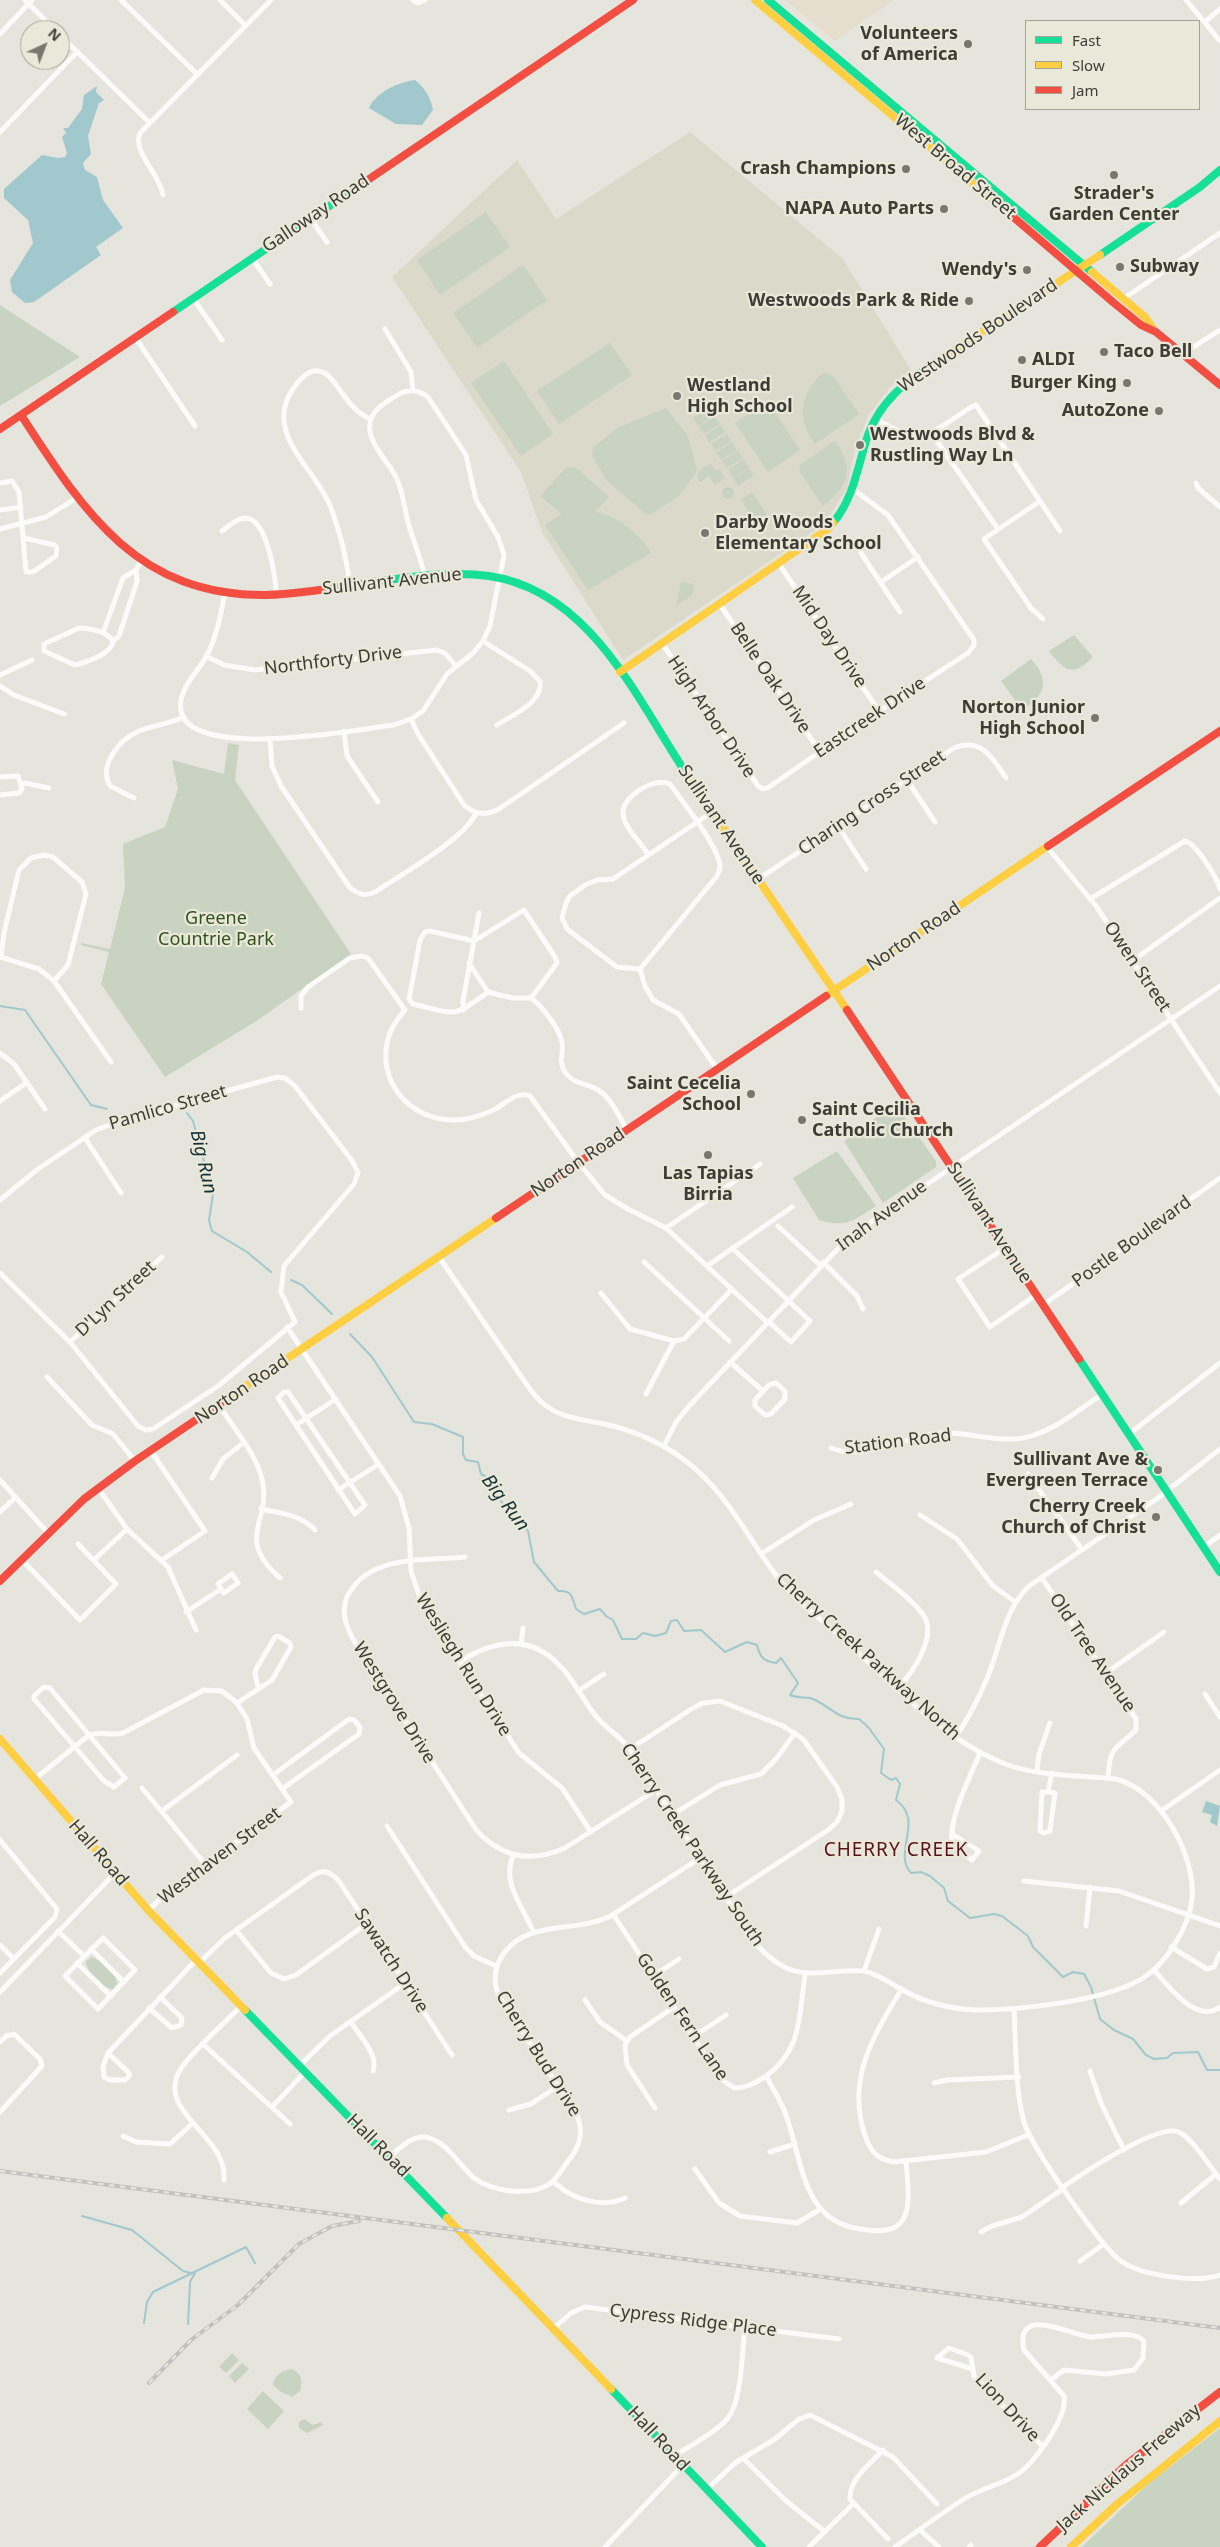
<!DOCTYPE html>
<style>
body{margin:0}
#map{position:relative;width:1220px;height:2547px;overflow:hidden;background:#e6e5dd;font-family:"Noto Sans",sans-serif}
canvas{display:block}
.legend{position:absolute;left:1025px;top:20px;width:175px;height:90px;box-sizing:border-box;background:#eae8d9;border:1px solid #a5a398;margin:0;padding:6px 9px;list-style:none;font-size:15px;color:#3d3c36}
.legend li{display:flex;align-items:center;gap:10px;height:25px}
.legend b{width:25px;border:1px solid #a5a398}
.north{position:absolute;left:20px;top:20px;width:50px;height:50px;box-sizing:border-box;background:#eae8d9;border:1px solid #a5a398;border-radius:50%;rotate:43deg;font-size:14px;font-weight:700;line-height:20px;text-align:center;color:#3d3c36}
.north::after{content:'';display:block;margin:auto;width:18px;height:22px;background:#787770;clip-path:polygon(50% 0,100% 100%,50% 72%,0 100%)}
</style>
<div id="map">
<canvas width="1220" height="2547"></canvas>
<ul class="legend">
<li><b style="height:6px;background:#16e098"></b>Fast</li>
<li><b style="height:6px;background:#ffcf43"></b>Slow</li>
<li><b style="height:6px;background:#f24e42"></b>Jam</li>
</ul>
<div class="north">N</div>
</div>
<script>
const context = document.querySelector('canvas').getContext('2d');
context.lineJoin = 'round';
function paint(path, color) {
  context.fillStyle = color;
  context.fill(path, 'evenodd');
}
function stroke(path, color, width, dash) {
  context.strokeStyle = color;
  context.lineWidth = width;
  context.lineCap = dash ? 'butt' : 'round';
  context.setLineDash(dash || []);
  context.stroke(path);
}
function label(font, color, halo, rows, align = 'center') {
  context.font = font + ' "Noto Sans",sans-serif';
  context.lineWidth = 4.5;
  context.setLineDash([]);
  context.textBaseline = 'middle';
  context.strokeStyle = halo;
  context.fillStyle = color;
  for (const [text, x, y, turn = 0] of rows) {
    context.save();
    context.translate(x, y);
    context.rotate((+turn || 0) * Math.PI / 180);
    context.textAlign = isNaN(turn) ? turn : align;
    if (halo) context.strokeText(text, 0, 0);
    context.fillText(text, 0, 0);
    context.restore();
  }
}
const commercial = new Path2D(`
 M785,0H894L835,41Z`);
const built = new Path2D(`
 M690,132L843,259L911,370L891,386L868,416L855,449L847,488L828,518L817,529L623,660L542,532L521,472L392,277L517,160L556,219Z`);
const green = new Path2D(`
 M486,212L510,247L440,295L417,260Z
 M523,265L547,300L477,348L453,313Z
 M0,305L80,357L0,406Z
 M610,343L632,375L559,424L537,391Z
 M504,361L553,434L521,456L471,383Z
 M824,372L834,377L859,414L815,444C796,420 800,391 824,372Z
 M767,401L800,450L768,472L735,423Z
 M666,408L688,436L697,471L679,496L648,516L607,481L592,456L593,448L617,428Z
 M709,408L714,415L698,426L693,418Z
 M715,416L720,424L704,434L699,427Z
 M721,425L725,432L709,443L705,435Z
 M727,434L731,441L715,451L711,444Z
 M835,441C855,469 849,485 823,506L799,471L800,465Z
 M732,442L737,450L721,460L716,453Z
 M738,451L743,458L727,468L722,461Z
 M744,459L749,467L733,477L728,470Z
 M710,464L716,471L719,469L725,478L715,485L709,476L700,482L697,477L701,469Z
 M575,467L609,497L595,512C619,516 638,533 651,553L588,590L545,525L562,514L540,496L566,468Z
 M749,468L754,475L738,486L733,478Z
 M722 493a6 6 0 1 1 12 0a6 6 0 1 1-12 0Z
 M752,492L767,515L756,522L741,500Z
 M681,582L694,584L692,595L676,606Z
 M1074,635L1093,657C1073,677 1065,672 1049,651Z
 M1031,659C1050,679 1046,696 1022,710L1001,681Z
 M228,743L239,745L235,780L351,954L258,1020L165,1077L101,984L109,952L81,945V943L110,949L125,888L123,844L165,827L178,789L172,760L224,774Z
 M895,1104L936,1161V1167L883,1203L844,1141Z
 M837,1151L876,1206C853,1221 846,1228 819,1220L793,1178Z
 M92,1957C101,1960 118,1974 117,1984L113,1989C102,1988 86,1972 86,1961Z
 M232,2353L239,2360L226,2373L219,2367Z
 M242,2363L249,2369L235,2383L229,2376Z
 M292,2369C302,2374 303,2381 300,2391L292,2397L280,2391L273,2385C274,2375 283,2370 292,2369Z
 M263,2391L284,2411L268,2429L247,2409Z
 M304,2419L313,2425L321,2422L323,2425L307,2433L299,2428V2422Z
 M1220,2428V2547H1082L1149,2483Z`);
const water = new Path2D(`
 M415,80C426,89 430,97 433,110L422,125L396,124L369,108C376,92 399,82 415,80Z
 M97,86L96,92L104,100L99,103L88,136L91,154L83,163L85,170L97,177L103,200L123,228L96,247L101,255L34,302L25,303L12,292L10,280L33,243L28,220L4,198V189L42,155L58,158L65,157L67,153L62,137L66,133L63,128H68L82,109L84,95Z
 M1206,1801L1220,1806L1217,1826L1210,1822L1212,1815L1202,1812Z`);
const stream = new Path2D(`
 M0,1006L25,1010L91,1105L107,1109
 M187,1113L193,1121L213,1194L209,1220L212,1231L247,1252L271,1272
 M291,1280L302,1285L332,1314
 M350,1334L372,1357L414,1422L432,1424L463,1437V1454L466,1460L478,1462L481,1474L492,1480C496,1498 513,1520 528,1531L534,1562L558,1591C572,1590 572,1596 576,1609L584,1614L600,1609L606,1616L613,1620L622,1639H636L643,1633L655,1636L666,1633L671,1621L677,1620L684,1631L701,1630L725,1652L747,1642L757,1645C760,1657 763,1661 776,1663L781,1658L798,1683L790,1695C797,1698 803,1697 810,1698C829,1704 836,1720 859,1719L869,1728L884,1749L881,1773L891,1780L896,1778L900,1784L896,1800C925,1821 892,1853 911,1873L921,1872L930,1876L944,1888L948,1901L970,1918L994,1914L1002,1916L1028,1936L1033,1947L1063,1977L1073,1972L1084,1974L1091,1987L1100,2019L1114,2030L1133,2039L1146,2055L1154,2059L1167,2058L1173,2053L1198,2052L1207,2070H1220
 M82,2216L132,2230L183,2271L191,2273
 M144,2323L147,2302L153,2292L246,2247L255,2263
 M188,2324L190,2282L195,2273`);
const street = new Path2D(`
 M25,0L55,30
 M121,0L197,74
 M220,0L245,25
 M413,0L418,3L425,0
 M1186,0L1220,41
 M1205,22L1220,9
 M0,34L32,0
 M60,35L150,123
 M0,132L77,52
 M163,195C160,174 132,152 140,133L271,0
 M310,218L327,242
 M252,258L270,284
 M193,298L222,340
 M1123,299L1220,233
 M385,329L411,372L413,391
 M135,337L195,426
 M1182,354L1220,330
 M875,419C913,438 916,445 953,419C960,415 968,408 976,405L1060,531
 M932,434L998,529
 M0,483L12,481L19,492L26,572H33L56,556L57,548L54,545L24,538
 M1196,483L1198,488L1220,507
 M1040,501L984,539L1031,608L1043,619
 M0,510L21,507
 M0,529L46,517L78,497
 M222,531C229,526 237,518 246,518C267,519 276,577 276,594
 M861,553L900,612
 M779,564L879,711
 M881,582L918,557
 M350,586C347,560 340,532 331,508C316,468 260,432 295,386C301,378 309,369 319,371C336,373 344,409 371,419
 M225,592C221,614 217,637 206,657C198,671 184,684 181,700C169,766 360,729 394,725L411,719L423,711L447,674L472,654L483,641L490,626L504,555L498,537L476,500L466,455L428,397C419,390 409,389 399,394C388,401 372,409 370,423C367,443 388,461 396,477C403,491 404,507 408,522C413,541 421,558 425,577
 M719,603L820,752
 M79,628C90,628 106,631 113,641C112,654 86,662 75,665L44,651V644Z
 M103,633L123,578L136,570L142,560
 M113,641L119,636L137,582L136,570
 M483,641L530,671L540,681C543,703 512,715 497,725
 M662,643L758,786L763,789L769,787L879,711L968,653L974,645V640L888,515L854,490
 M206,656L224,665L255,670L436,650L445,653L456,666
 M0,675L32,660
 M0,686L14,695L64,714
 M411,719L418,734L464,805C475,815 486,816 499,809L624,723
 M344,731L347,756L378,802
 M270,739L272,766L281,786L350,888C359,894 365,897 375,892C400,875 466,838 476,813
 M0,777L18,776L22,789L19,793L0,795
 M907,780L935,822
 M21,784L25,783L49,788
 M134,798L110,786C98,765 120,739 139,731C154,725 169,724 184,717
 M838,826L866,869
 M1047,847L1096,906L1220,1093
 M648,854C641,843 624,827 623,814C621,797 655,776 670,784C682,801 721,849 720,868L717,876L640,969L617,967L567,929L562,918L566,903L570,896L585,885L597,880L613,879L712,812
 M757,880L954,748C981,737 993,758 1006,778
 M1090,899L1185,841C1196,843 1217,878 1220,889
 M474,941L430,931L425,932L420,940L409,999L413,1004C456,1014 452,1019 488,992
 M474,941L524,910L555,957L557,963L531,998
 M0,957L39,969L54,981L111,1062
 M1,957L4,933L19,870L31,858L44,855L53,857L82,882L86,894L68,965L54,981
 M1132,961L1220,898
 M469,963L488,992L512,998H531
 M640,969L645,986L653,1000L679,1014L717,1069
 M531,998C542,1006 559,1028 562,1042C564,1053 558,1062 565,1072C574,1086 589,1082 601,1092C612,1100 620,1118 627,1130
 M301,1008V996L308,987L350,958L362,956L368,958L405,1010C399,1017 393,1024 390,1033C373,1078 409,1122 456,1120C467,1120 479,1116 489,1112C503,1107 515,1090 530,1096L578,1162L605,1195L626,1208L666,1228L767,1322
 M463,1010V1001L479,913
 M0,1053L14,1064L45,1109
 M0,1101L26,1083
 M85,1138L121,1193
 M0,1200L38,1169L96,1130L123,1120L277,1077L285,1078L295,1086L353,1162L358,1173L354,1184L284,1266L281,1292L295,1322L218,1386L153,1429L146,1430L138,1426L70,1342L0,1273
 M778,1226L820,1265
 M666,1228L760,1164
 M732,1248L810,1321L791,1342L768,1321
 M1005,1248L958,1279L990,1327L1036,1295
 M439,1257L527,1385C533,1393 539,1402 548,1407C565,1419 586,1420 605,1424C635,1431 663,1443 687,1462C729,1494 750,1543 782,1583C798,1603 822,1620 841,1637C891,1682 943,1741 1008,1765C1042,1777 1081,1775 1116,1779C1160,1790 1196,1855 1192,1899C1189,1927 1167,1963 1143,1978C1106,2001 1021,2010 977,2010C951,2009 923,2002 901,1989C888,1982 878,1974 864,1971C813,1969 796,1987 756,1944L630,1749C620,1736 605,1728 595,1715C583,1700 575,1682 562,1668C531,1633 494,1640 459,1662
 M644,1262L729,1341
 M823,1262L857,1296L863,1309
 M707,1266L792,1207
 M601,1293L630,1329L674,1341L684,1339L732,1289
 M1043,1305L1220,1178
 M287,1327L400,1496L409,1528L411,1571L422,1604L519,1753L562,1788L591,1832
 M70,1342L162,1257
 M730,1362L763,1391
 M47,1377L92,1425L113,1434L135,1461
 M776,1383L785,1391V1399L771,1414L765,1415L755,1406V1400L769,1385Z
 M284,1392H288L365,1505L355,1514L278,1398Z
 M646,1394L674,1341
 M219,1405C232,1426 257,1455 262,1479C272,1521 234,1538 280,1578
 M296,1425L336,1399
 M1129,1434L1220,1363
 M664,1446L676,1422L690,1405L849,1237L1220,986
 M831,1448C866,1462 904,1436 939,1433C970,1431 1004,1446 1034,1435C1059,1427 1081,1408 1103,1394
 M151,1451L205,1531L162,1560
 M1028,1474C1045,1500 1065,1524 1082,1550
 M212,1478L223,1459L243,1443
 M0,1480L48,1533
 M98,1488L127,1529L168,1567L196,1630
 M338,1490L379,1464
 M261,1509C281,1513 301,1515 315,1530
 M0,1512L16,1497
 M920,1515L957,1539L993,1586L1014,1601
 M1204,1547L1220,1535
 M761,1554L814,1520L851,1504
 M465,1557C426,1561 372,1554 349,1593C344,1602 343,1612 346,1622C348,1631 353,1639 357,1646L477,1831C503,1858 531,1863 565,1848L656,1790
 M21,1559L80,1620L116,1584L78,1544
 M94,1560L127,1529
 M876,1572C889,1583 920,1605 926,1620C934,1642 912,1673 898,1688
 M232,1574L238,1583L224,1593L218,1584Z
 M1042,1578L1136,1719V1730C1114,1751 1110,1745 1108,1778
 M186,1612L221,1589
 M521,1644L523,1628
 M1106,1673L1164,1632
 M44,1687L50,1688L125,1778L114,1787L104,1781L34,1699V1696Z
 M578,1691L604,1674
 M1205,1694L1220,1717
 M237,1703L272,1680L291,1647L290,1643L278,1636L275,1637L256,1669L255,1674L258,1687
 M955,1738C968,1719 979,1698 988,1676C1001,1645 1004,1610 1029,1586L1158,1498L1220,1449
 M630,1749L693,1708L703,1703L720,1701L783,1726L803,1739L837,1787L842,1799V1811L837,1822L828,1830L726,1897
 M1037,1772L1039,1754L1050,1723
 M273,1775L349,1719L354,1720L360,1727L359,1734L282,1789
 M35,1779L89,1735C101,1731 112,1736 123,1733L204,1690L222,1691L237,1703L247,1719L254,1748L291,1802L176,1886L148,1910
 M142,1788L205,1864
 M1048,1792L1055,1793L1050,1831L1044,1833L1040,1831L1042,1792H1048L1052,1773
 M162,1811L237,1755
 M1161,1811L1220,1770
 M672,1815L720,1785L761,1774L776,1759L795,1733
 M387,1826L466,1948L474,1956L496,1966
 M952,1834L979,1851L972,1860L952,1845C948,1819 970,1777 980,1753
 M0,1840L57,1909L55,1917L0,1973
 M513,1856C501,1883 524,1908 534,1933
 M1024,1881L1119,1891L1220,1926
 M613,1914L721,2079L734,2088C746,2088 753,2084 763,2078C802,2053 799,2016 805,1975
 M1086,1926L1090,1887
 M236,1930L271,1973L284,1979L296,1975L366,1924
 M58,1931L84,1956
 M103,1938L135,1970L98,2009L65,1976Z
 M0,1945L14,1959
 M1171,1947L1207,1969L1214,1967L1220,1953
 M91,1949L124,1982
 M77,1963L111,1996
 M199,1963L225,1938L312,1876C323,1869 330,1871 339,1881L452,2055
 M1154,1970C1168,1985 1196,2025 1220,2007
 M864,1971L879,1929
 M653,1976L679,1959
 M901,1990C874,2035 847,2077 864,2132C869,2149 875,2159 894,2162L986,2152L1028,2135
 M0,1992L115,1873
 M585,2000L600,2022L627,2041
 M149,2008L172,2028L181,2025L182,2018L160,1997
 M1014,2009C1016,2043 1015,2090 1024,2122C1030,2145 1101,2247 1121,2261C1142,2276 1196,2283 1220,2275
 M351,2022C359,2035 379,2055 373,2071
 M693,2037L726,2015
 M0,2042L6,2036L14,2034L40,2059L42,2066L0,2112
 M204,2045L290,2124
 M108,2053L196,1960
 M108,2053L129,2073V2076L125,2080H110L104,2077L103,2067Z
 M299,2066L330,2036L404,1984
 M1090,2071L1101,2103L1124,2150
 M766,2076C772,2087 779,2098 784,2110C803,2155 799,2221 860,2229C869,2230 877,2232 886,2230C917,2226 907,2182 906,2161
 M934,2083L947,2080L1019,2077
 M272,2107L305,2072
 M655,2108L627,2065L625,2045L630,2037L674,2007
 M509,2110L531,2104L558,2086
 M123,2136L136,2142L170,2144L193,2123
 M770,2152L795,2144
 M389,2158C399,2149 410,2136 425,2137C446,2140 459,2165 474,2178C493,2192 531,2197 551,2183C559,2176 565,2164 572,2156C582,2142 583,2128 576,2113L499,1996C486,1965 509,1938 540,1931C564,1925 586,1927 609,1917L700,1858
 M695,2169L719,2203L740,2216L797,2223L819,2210
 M224,2180C228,2135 155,2113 180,2070C191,2052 225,2023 241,2006
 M553,2181C571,2199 601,2209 625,2198
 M1063,2187C1083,2173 1158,2123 1179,2132C1193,2139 1210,2167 1220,2179
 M1181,2203L1216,2174
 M981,2232L992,2226L1022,2217L1064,2188
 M1080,2261L1104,2244
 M554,2328L571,2313L585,2307L839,2339
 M973,2369L937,2358L949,2348L968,2355L971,2357L974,2376L1043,2447
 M883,2450C870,2464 849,2479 850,2499L888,2539
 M674,2456C691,2445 715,2433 728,2418C742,2400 742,2351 745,2327
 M743,2458L785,2500L825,2532
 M706,2490L735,2463L775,2439L799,2419L810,2415L893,2457L937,2504
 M920,2530L939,2547
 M605,2547L683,2465
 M809,2547L853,2504
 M895,2547C918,2531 940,2514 964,2499C980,2489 1000,2485 1016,2475C1034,2465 1068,2417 1064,2396L1024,2350C1014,2303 1072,2336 1091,2337C1107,2337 1132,2329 1144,2341L1143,2358L1134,2370L1106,2374L1064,2370L1051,2380
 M969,2547L971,2545`);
const fast = new Path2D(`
 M768,0L1092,272
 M1100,255L1200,187L1220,170
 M173,312L353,190
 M833,523C853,499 857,470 866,441C878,402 906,381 939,360
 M360,584C402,578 447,570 489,576C590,591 635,696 686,773
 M1079,1359L1220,1572
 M245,2010L447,2218
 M611,2389L762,2547`);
const slow = new Path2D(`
 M755,0L1012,216
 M1092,272L1145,317L1154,330
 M939,360L1100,255
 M620,672L828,529L833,523
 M686,773L847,1010
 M826,996L1048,846
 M221,1403L496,1218
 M0,1739L148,1910L245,2010
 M447,2218L611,2389
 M1071,2547L1116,2505L1220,2421`);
const jam = new Path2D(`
 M353,190L633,0
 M1012,216L1114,303L1141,325L1156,332L1220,385
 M21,415C84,512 137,596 266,595C298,594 329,589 360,584
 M0,429L173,312
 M1048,846L1220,731
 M847,1010L1079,1359
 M496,1218L826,996
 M0,1581L84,1499L135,1461L221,1403
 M1040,2547L1126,2465L1220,2392`);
const rail = new Path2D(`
 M0,2171L1220,2328
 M149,2383L191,2340L238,2305L299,2244L332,2226L359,2221`);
const markers = [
 [968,44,5,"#787770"],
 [906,169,5,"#787770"],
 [1114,175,5,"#787770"],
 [944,209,5,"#787770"],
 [1120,267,5,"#787770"],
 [1027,270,5,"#787770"],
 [969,301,5,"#787770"],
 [1104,352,5,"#787770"],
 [1022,360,5,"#787770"],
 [1127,383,5,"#787770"],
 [677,396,5,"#787770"],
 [1159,411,5,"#787770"],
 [860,445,5,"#787770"],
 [705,533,5,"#787770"],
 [1095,718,5,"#787770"],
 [751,1094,5,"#787770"],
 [802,1120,5,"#787770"],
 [708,1155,5,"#787770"],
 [1158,1470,5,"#787770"],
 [1156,1517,5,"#787770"]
];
const poiNames = [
 ["Volunteers",958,34],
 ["of America",958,55],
 ["Crash Champions",896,169],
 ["Strader's",1114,194,"center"],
 ["Garden Center",1114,215,"center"],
 ["NAPA Auto Parts",934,209],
 ["Subway",1130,267,"left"],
 ["Wendy's",1017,270],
 ["Westwoods Park & Ride",959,301],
 ["Taco Bell",1114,352,"left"],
 ["ALDI",1032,360,"left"],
 ["Burger King",1117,383],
 ["Westland",687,386,"left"],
 ["High School",687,407,"left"],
 ["AutoZone",1149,411],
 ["Westwoods Blvd &",870,435,"left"],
 ["Rustling Way Ln",870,456,"left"],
 ["Darby Woods",715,523,"left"],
 ["Elementary School",715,544,"left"],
 ["Norton Junior",1085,708],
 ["High School",1085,729],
 ["Saint Cecelia",741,1084],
 ["School",741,1105],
 ["Saint Cecilia",812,1110,"left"],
 ["Catholic Church",812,1131,"left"],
 ["Las Tapias",708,1174,"center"],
 ["Birria",708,1195,"center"],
 ["Sullivant Ave &",1148,1460],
 ["Evergreen Terrace",1148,1481],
 ["Cherry Creek",1146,1507],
 ["Church of Christ",1146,1528]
];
const streetNames = [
 ["West Broad Street",955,167,40],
 ["Galloway Road",316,214,-34],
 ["Westwoods Boulevard",978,336,-34],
 ["Sullivant Avenue",392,582,-6],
 ["Mid Day Drive",829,637,56],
 ["Northforty Drive",333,661,-7],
 ["Belle Oak Drive",770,678,56],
 ["High Arbor Drive",711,717,56],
 ["Eastcreek Drive",870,718,-34],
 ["Charing Cross Street",872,803,-34],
 ["Sullivant Avenue",721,825,56],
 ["Norton Road",914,937,-34],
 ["Owen Street",1137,967,56],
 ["Pamlico Street",168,1108,-16],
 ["Norton Road",578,1163,-34],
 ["Inah Avenue",882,1216,-36],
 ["Sullivant Avenue",989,1223,57],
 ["Postle Boulevard",1132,1242,-36],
 ["D'Lyn Street",116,1299,-43],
 ["Norton Road",242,1390,-34],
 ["Station Road",898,1442,-7],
 ["Old Tree Avenue",1092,1653,56],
 ["Cherry Creek Parkway North",868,1657,42],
 ["Wesliegh Run Drive",463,1665,58],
 ["Westgrove Drive",394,1703,58],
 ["Cherry Creek Parkway South",692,1845,56],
 ["Hall Road",98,1853,49],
 ["Westhaven Street",220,1856,-37],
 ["Sawatch Drive",391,1961,57],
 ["Golden Fern Lane",682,2017,56],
 ["Cherry Bud Drive",538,2054,58],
 ["Hall Road",378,2146,45],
 ["Cypress Ridge Place",693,2321,7],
 ["Lion Drive",1007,2408,47],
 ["Hall Road",658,2439,47],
 ["Jack Nicklaus Freeway",1129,2468,-41]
];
const parkNames = [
 ["Greene",216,919],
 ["Countrie Park",216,940]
];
const waterNames = [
 ["Big Run",203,1162,77],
 ["Big Run",505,1503,53]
];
const neighbourhoodNames = [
 ["CHERRY CREEK",896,1851]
];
paint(commercial, '#e5ddce');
paint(built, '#dbd9ca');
paint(green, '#c9d3c1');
paint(water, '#a1c8cc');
stroke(stream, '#a1c8cc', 2);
stroke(street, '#fbfbfa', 5);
stroke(fast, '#16e098', 8);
stroke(slow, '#ffcf43', 8);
stroke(jam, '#f24e42', 8);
stroke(rail, '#c1c1bf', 4);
stroke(rail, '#eae8d9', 2, [5.5]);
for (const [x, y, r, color] of markers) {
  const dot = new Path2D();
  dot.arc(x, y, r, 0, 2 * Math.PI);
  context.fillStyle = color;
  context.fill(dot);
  stroke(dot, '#eae8d9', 2);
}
label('bold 18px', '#3d3c36', '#eae8d9', poiNames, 'right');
label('18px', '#3d3c36', '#eae8d9', streetNames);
label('18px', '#30531e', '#eae8d9', parkNames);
label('italic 19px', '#153337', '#eae8d9', waterNames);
context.letterSpacing = '1px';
label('19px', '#59141b', '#eae8d9', neighbourhoodNames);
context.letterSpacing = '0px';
</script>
